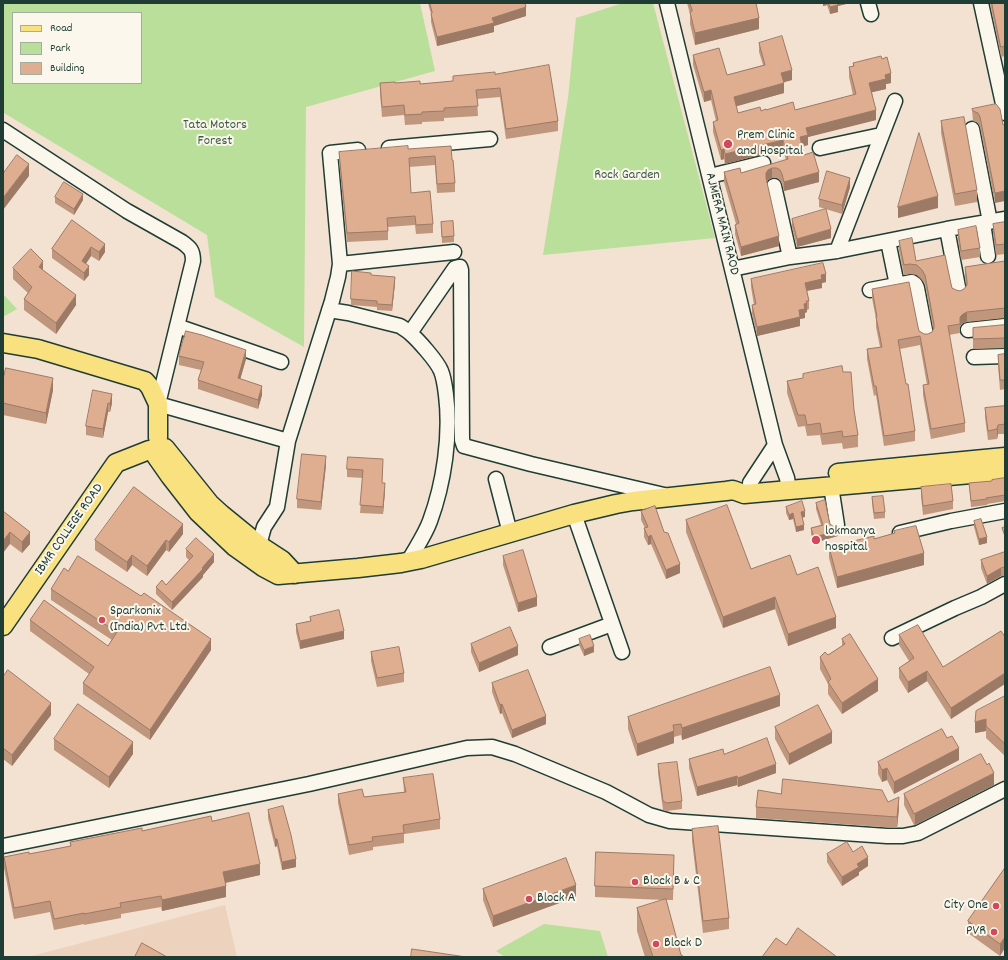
<!DOCTYPE html>
<style>
body{margin:0}
#map{position:relative;width:1008px;height:960px;overflow:hidden;background:#f3e1d1;font-family:Dekko,sans-serif}
canvas{display:block}
.frame{position:absolute;inset:0;border:4px solid #1f3d34;pointer-events:none}
.legend{position:absolute;left:12px;top:12px;width:130px;height:72px;box-sizing:border-box;background:#fbf7ec;border:1px solid #a3ada2;margin:0;padding:5px 7px;list-style:none;font-size:12px;color:#1f3d34}
.legend li{display:flex;align-items:center;gap:8px;height:20px}
.legend b{width:20px;border:1px solid #a3ada2}
</style>
<div id="map">
<canvas width="1008" height="960"></canvas>
<div class="frame"></div>
<ul class="legend">
<li><b style="height:5px;background:#fae180"></b>Road</li>
<li><b style="height:11px;background:#badf9a"></b>Park</li>
<li><b style="height:11px;background:#dfae91"></b>Building</li>
</ul>
</div>
<script>
const context = document.querySelector('canvas').getContext('2d');
context.lineJoin = 'round';
function paint(path, color) {
  context.fillStyle = color;
  context.fill(path, 'evenodd');
}
function stroke(path, color, width, dash) {
  context.strokeStyle = color;
  context.lineWidth = width;
  context.lineCap = dash ? 'butt' : 'round';
  context.setLineDash(dash || []);
  context.stroke(path);
}
function label(font, color, halo, rows, align = 'center') {
  context.font = font + ' Dekko,sans-serif';
  context.lineWidth = 4;
  context.setLineDash([]);
  context.textBaseline = 'middle';
  context.strokeStyle = halo;
  context.fillStyle = color;
  for (const [text, x, y, turn = 0] of rows) {
    context.save();
    context.translate(x, y);
    context.rotate((+turn || 0) * Math.PI / 180);
    context.textAlign = isNaN(turn) ? turn : align;
    if (halo) context.strokeText(text, 0, 0);
    context.fillText(text, 0, 0);
    context.restore();
  }
}
const built = new Path2D(`
 M225,905L237,957H28Z`);
const green = new Path2D(`
 M3,3H420L435,71L306,107L304,347L215,297L207,235L4,113L3,114ZM13,13H141V83H13Z
 M623,3H653L715,238L543,255L568,98L576,18Z
 M3,294L17,309L3,317Z
 M544,924L600,931L608,957H505L496,951Z`);
const minor = new Path2D(`
 M667,3L775,445L787,478L789,490
 M868,3L871,14
 M981,3L1005,113
 M972,129L990,222
 M3,130L127,211L182,242C190,248 193,250 193,261L158,404L288,441
 M389,148L490,139
 M820,148L881,135
 M710,176L763,163
 M774,186L790,257
 M983,223L988,256
 M947,229L959,292
 M888,241L897,285
 M837,251L895,101
 M340,264L454,252
 M732,269L790,257L837,251L947,229L1005,219
 M870,290L912,282L915,284L917,288L926,335
 M329,310L348,313L400,326C403,328 407,330 410,333C418,340 437,361 441,371C444,378 445,387 446,395C451,435 444,483 430,521C425,535 415,549 408,562
 M177,326L281,362
 M968,330L1005,326
 M410,333L455,268L459,267H460L461,270L462,440L464,446L531,464L664,495
 M974,357L1005,356
 M496,479L510,533
 M831,486L837,525
 M751,493L750,483L775,445
 M574,514L622,652
 M900,533L951,521L1005,511
 M259,545L264,527L277,507L288,441L332,301L338,277L340,264L330,153L358,150
 M892,638L955,608L981,597L1005,584
 M550,647L612,624
 M3,846L309,784L467,748L492,747L515,754L606,792L649,815L670,821L887,836H903L918,833L1005,789`);
const major = new Path2D(`
 M3,343L38,349L145,381L150,387L158,404V438
 M165,448L210,504L221,514L259,545L282,560L295,574
 M156,456L170,476L198,512L235,547L263,567L278,575L358,568L401,563L421,559L574,514L616,504L633,501L726,491L733,490L744,494L1005,471
 M838,473L1005,457
 M3,626L116,463L149,450`);
const wall = new Path2D(`
 M428,3H525L526,16L494,26V32L437,46L431,22V14Z
 M687,3H756L759,29L695,45L690,24V14Z
 M823,3H850L838,6V12L830,14L827,5L823,6Z
 M990,3H1005V56L1001,57Z
 M759,43L792,80L784,82V93L736,106L738,113L766,110H795L853,95L849,77V67L853,66V63L891,83L886,84V89L872,92L876,120L808,137V145L802,147L804,155L819,182L784,191L782,184L780,180L777,178H772L768,180L767,182L779,246L741,256L735,234V225L736,224L724,182V172L741,173L786,160L783,149L725,164L724,159L721,160L713,132V122L716,121L711,100L704,102L693,65V55L727,75L763,65L759,52Z
 M495,74L558,121V131L506,139L500,97L477,99L478,116L444,118V121L422,122V124L405,125L404,115L382,117L380,93V83L420,84L453,81V76Z
 M972,109L1003,125L995,203L980,127L978,123L973,121Z
 M941,121L977,190V202L955,206L941,133Z
 M408,149L452,160L455,183V192L437,193L435,165L409,167L411,193L433,224V233L416,234L415,225L388,227V240L347,242L339,161V152Z
 M850,187L842,214L819,207V199Z
 M55,197L83,200L74,215L55,203Z
 M792,219L831,238L797,247L792,227Z
 M72,220L105,252L99,261L91,256L86,264L89,275L84,281L52,258V249Z
 M441,222L454,236V242L442,243Z
 M1005,222V254L996,255L993,233V224Z
 M958,230L980,248V257L961,260L958,239Z
 M899,241L916,261L951,284L952,288L956,290L960,291L964,289L966,286L965,276V267L1005,261V318L967,322L963,323L960,326V333L949,335L965,423V432L931,439L923,395V385H927L920,345L900,349L906,384L915,431V441L884,446L876,395L874,396L867,359V349L880,347L876,327V319L872,298V289L918,327L919,331L924,334H928L932,332L933,329L925,284L922,280L917,275L910,274L904,275L899,250Z
 M13,268L43,270L76,305L56,334L24,310V299L28,293L13,279Z
 M371,275L395,283L392,311L377,310V307L351,305V299Z
 M751,279L826,282L822,283V288L807,291L809,301V309L807,310V312L805,313V318L800,319V326L757,336L752,314V305H754L751,287Z
 M1005,325V348L973,349V328Z
 M1005,354V389L1000,390L998,365V355Z
 M179,356L246,359L240,379L262,395L258,409L198,389V380L201,370L179,365Z
 M843,372L854,410L858,435V447L843,449L842,443L822,445L820,435L807,436L805,426L798,427L787,393V381Z
 M3,380L53,390L46,424L3,415Z
 M112,394V403L110,412H108L103,438L86,435V426Z
 M1005,406V434H998L997,439L988,440L985,417V408Z
 M326,465L321,510L297,508V499Z
 M383,466L382,483L385,491L383,514L360,513L363,478L347,477V469Z
 M1005,478V501L987,504V505L971,507L969,483L992,481Z
 M921,487L953,501V509L923,515L921,496Z
 M872,497L885,512V518L874,519L872,503Z
 M816,503L829,520L830,524L841,535L814,543L811,534V528L821,525L816,509Z
 M786,507L805,517H802L804,530L796,532L793,519L789,520L786,513Z
 M3,511L30,544L22,553L10,544Z
 M641,511L664,532L680,573L666,579L651,544L648,545L644,537V528H645L641,520Z
 M686,520L751,569L797,575L836,628L788,646L775,609L723,628L686,532Z
 M974,521L987,543L979,545L974,527Z
 M894,531L924,565L837,588L829,558V547L874,539L894,533Z
 M183,534L169,552L166,550L147,576L132,565L127,572L95,550V540Z
 M186,549L214,562L203,575V577L172,610L156,594V587L166,585L189,560L186,557Z
 M1005,552V576H1001L987,584L981,568V560Z
 M503,556L537,606L518,612L503,565Z
 M68,571L211,650L150,740L83,694V683L89,674L30,631V620L108,646L112,640L51,600V589Z
 M310,617L344,639L300,649L296,632V624L310,621Z
 M1001,631L951,719L927,681L908,693L899,678V668L909,661L899,645V635L943,667Z
 M579,639L594,652L584,656L579,645Z
 M842,639L878,691L842,714L828,694V684L820,669V657L828,655L842,646Z
 M471,644L518,655L479,672L471,652Z
 M371,652L404,673V682L377,687L371,661Z
 M3,677L51,715L12,766L3,759Z
 M492,683L546,724L512,738L502,713L500,714L492,692Z
 M1005,696V756L986,738V731L975,733Z
 M780,706L682,740L681,735L674,737V743L637,756L628,729V717Z
 M775,727L832,743L789,765L775,739Z
 M54,739L133,754L109,788L54,750Z
 M724,754L776,773L738,787L737,785L697,796L689,768V759Z
 M959,760L894,794L887,780L882,782L878,774V762Z
 M658,764L682,801V809L667,811L663,810L658,773Z
 M403,778L440,819V829L404,834V843L373,847V850L349,855L338,803V794L364,797L404,792Z
 M994,785L915,825H914L904,805V794Z
 M781,794L888,802L899,808L897,828L756,818V807Z
 M268,810L296,867L282,870L277,846L275,847L268,818Z
 M212,821L260,875L226,883V897L162,911L161,907L121,914V918L84,925V924L54,930L50,912L14,919L4,868V857L29,854L70,846V842Z
 M692,829L729,918V929L703,933L692,841Z
 M853,852L868,866L859,872V875L842,886L827,862V854Z
 M674,866L673,900H666L681,955L683,957H645L637,931V908L664,900L595,897V886Z
 M1005,868L1000,956L968,933V921Z
 M483,889L576,897L493,927L483,900Z`);
const shadedWall = new Path2D(`
 M823,3H827V5L823,6Z
 M836,3H850L838,6V12L830,14V7Z
 M526,7V16L494,26V32L437,46V37L492,18Z
 M759,18V29L695,45V33Z
 M792,70V80L781,83V73Z
 M891,73V83L886,84V89L869,93V83L885,75Z
 M784,83V93L734,107V97Z
 M711,90V100L704,102V92Z
 M876,110V120L808,137V145L800,147V137L806,128Z
 M783,140V149L725,164V154Z
 M724,149V159L721,160V150Z
 M29,164V176L3,210V198Z
 M772,168V178L768,180L766,183V188V173L768,170Z
 M819,172V182L784,191V182Z
 M850,178V187L842,214V205Z
 M1005,191V201L995,203V193Z
 M83,194V200L74,215V209Z
 M938,196V208L898,218V207Z
 M831,229V238L797,247V239Z
 M779,236V246L741,256V247Z
 M105,244V252L99,261V252Z
 M91,247V256L82,269V261Z
 M43,261V272L39,267Z
 M89,266V275L84,281V273Z
 M826,274V282L822,283V288L805,291V283L821,275Z
 M395,277V283L392,311V305Z
 M76,295V305L56,334V323Z
 M807,303V312L805,313V318L800,319V326L757,336V327L799,310L804,304Z
 M967,312V322L963,323L960,326V317L963,314Z
 M246,350V359L238,387V378Z
 M53,378V390L46,424V413Z
 M262,386V395L258,409V400Z
 M112,394V403L110,412V404Z
 M108,403V412L103,438V429Z
 M998,425V434L997,439V429Z
 M326,456V465L321,510V502Z
 M385,483V491L383,514V507Z
 M805,511V517L801,518V512Z
 M793,513V519L789,520V515Z
 M183,524V534L169,552V542Z
 M804,525V530L796,532V527Z
 M841,530V535L814,543V537Z
 M10,532V544L3,553V541Z
 M30,532V544L22,553V542Z
 M651,535V544L648,545V537Z
 M987,537V543L979,545V539Z
 M166,540V550L147,576V566Z
 M924,553V565L837,588V577Z
 M214,554V562L203,575V577L172,610V602Z
 M132,555V565L127,572V562Z
 M680,564V573L666,579V570Z
 M1001,568V576L987,584V576Z
 M537,597V606L518,612V603Z
 M775,597V609L723,628V617Z
 M836,617V628L788,646V634Z
 M344,631V639L300,649V641Z
 M211,639V650L150,740V730Z
 M518,646V655L479,672V663Z
 M594,646V652L584,656V650Z
 M927,671V681L908,693V682Z
 M1005,673V684L951,719V708Z
 M878,679V691L842,714V703Z
 M780,695V706L682,740V728Z
 M51,703V715L12,766V755Z
 M502,704V713L500,714V705Z
 M546,716V724L512,738V730Z
 M986,719V731L975,733V722Z
 M674,731V743L637,756V744Z
 M832,732V743L789,765V754Z
 M133,742V754L109,788V777Z
 M959,748V760L894,794V782Z
 M776,764V773L738,787V778Z
 M887,768V780L882,782V770Z
 M994,773V785L915,825V813Z
 M737,776V785L697,796V787Z
 M899,797V808L897,828V817Z
 M275,839H277V846L275,847Z
 M868,857V866L859,872V875L842,886V877L857,864Z
 M296,859V867L282,870V862Z
 M260,864V875L223,883V872Z
 M576,885V897L493,927V916Z
 M226,886V897L162,911V900Z
 M1005,937V948L1000,956V944Z`);
const building = new Path2D(`
 M430,3H525L526,7L492,18L494,23L437,37L431,14L432,13Z
 M690,3H756L759,18L695,33L690,12L692,11Z
 M829,3H837L838,5L830,7Z
 M992,3H1005V46L1001,47Z
 M782,36L792,70L781,73L784,83L734,97L738,113L760,107L761,111L766,109V110L793,102L795,110L856,94L849,67L854,66L853,63L881,56L882,59L887,57L891,73L885,75L886,79L869,83L876,110L806,128L808,135L800,137L804,155L813,152L819,172L784,182L782,174L780,170L777,168H772L768,170L766,173V178L779,236L741,247L735,225L739,223L724,172L740,168L741,173L788,159L783,140L725,154L724,149L721,150L713,122L718,120L711,90L704,92L693,55L719,48L727,75L765,65L759,43Z
 M549,65L558,121L506,129L500,88L476,90L478,106L444,108V111L422,112V114L405,115L404,105L382,107L380,83L395,82V83L420,81V84L453,81V76L495,72V74Z
 M996,104L1000,109L1003,125L1005,124V191L995,193L980,117L978,113L973,111L972,109Z
 M964,117L977,190L955,194L941,121Z
 M919,133L938,196L898,207Z
 M408,146V149L451,146L452,160H453L455,183L437,184L435,156L409,158L411,193L430,191L433,224L416,225L415,216L387,218L388,231L347,233L339,152Z
 M17,155L29,164L3,198V174Z
 M827,171L850,178L842,205L819,199Z
 M64,182L83,194L74,209L55,197Z
 M826,209L831,229L797,239L792,219Z
 M72,220L105,244L99,252L91,247L82,261L89,266L84,273L52,249Z
 M453,221L454,236L442,237L441,222Z
 M1005,222V244L996,245L993,224Z
 M976,226L980,248L961,251L958,230Z
 M912,238L916,261L945,255L951,284L952,288L956,290L960,291L964,289L967,285V281L965,267L1005,261V308L967,312L963,314L960,317V324L948,326L965,423L931,429L923,385L929,384L920,336L898,340L906,384H908L915,431L884,436L876,386H874L867,349L882,347L876,317H877L872,289L909,282L918,327L919,331L924,334H928L932,332L934,328V324L925,275L922,270L917,265L910,264L904,265L899,241Z
 M31,249L43,261L39,267L76,295L56,323L24,299L32,287L13,268Z
 M823,263L826,274L821,275L822,279L805,283L809,301H806L807,303L804,304L805,309L799,310L800,317L757,327L752,305L756,304L751,279Z
 M352,271L371,273V275L395,277L392,305L377,304V301L351,299Z
 M1005,325V338L973,339V328Z
 M186,331L202,335L246,350L238,378L262,386L258,400L198,380L204,362L179,356Z
 M1005,354V380H1000L998,355Z
 M842,366L843,372H851L854,410L858,435L843,437L842,431L822,434L820,423L807,425L805,415H798L787,381L803,378V374Z
 M6,368L53,378L46,413L3,403V380Z
 M93,390L112,394L110,404L108,403L103,429L86,426Z
 M1005,406V424L998,425L997,429L988,431L985,408Z
 M302,454L326,456L321,502L297,499Z
 M348,457L383,459L382,483H385L383,507L360,505L363,470L347,469Z
 M1005,478V495L986,498L987,499L971,501L969,483L992,481V480Z
 M951,484L953,501L923,506L921,487Z
 M134,487L183,524L169,542L166,540L147,566L132,555L127,562L95,540Z
 M883,496L885,512L874,513L872,497Z
 M825,500L829,520L830,524L834,527H840L841,530L814,537L811,528L823,525L816,503Z
 M802,501L805,511L801,512L804,525L796,527L793,513L789,515L786,507Z
 M727,505L751,569L790,555L797,575L818,567L836,617L788,634L775,597L723,617L686,520Z
 M655,506L664,532L668,533L680,564L666,570L651,535L648,537L644,528L648,527L641,511Z
 M3,511L30,532L22,542L10,532L3,541Z
 M981,519L987,537L979,539L974,521Z
 M916,526L924,553L837,577L829,547L874,536V539L895,533L894,531Z
 M1005,527V536L1002,528Z
 M196,538L214,554L202,568L203,569L172,602L156,587L162,580L166,585L193,556L186,549Z
 M523,550L537,597L518,603L503,556Z
 M1005,552V567L1001,568L987,576L981,560Z
 M78,556L141,596L144,593L211,639L150,730L83,683L94,667L30,620L44,600L108,646L117,632L51,589L64,568L68,571Z
 M339,610L344,631L300,641L296,624L311,621L310,617Z
 M918,625L943,667L1001,631L1005,637V673L951,708L927,671L908,682L899,668L914,658L899,635Z
 M510,627L518,646L479,663L471,644Z
 M850,634L878,679L842,703L828,682L831,679L820,657L825,652L828,655L845,644L842,639Z
 M590,635L594,646L584,650L579,639Z
 M399,647L404,673L377,678L371,652Z
 M770,667L780,695L682,728L681,724L673,725L674,731L637,744L628,717Z
 M8,670L51,703L12,755L3,748V677Z
 M528,670L546,716L512,730L502,704L500,705L492,683Z
 M1005,696V744L986,726V719L975,722L976,711Z
 M78,704L133,742L109,777L54,739Z
 M818,705L832,732L789,754L775,727Z
 M942,729L947,738L952,736L959,748L894,782L887,768L882,770L878,762Z
 M767,738L776,764L738,778L737,776L697,787L689,759L723,749L724,754Z
 M981,754L987,765L989,763L994,773L914,814L904,794Z
 M677,762L682,801L667,803L663,801L658,764Z
 M433,774L440,819L403,825L404,833L372,837L373,841L349,845L338,794L362,789L364,797L406,792L403,778Z
 M783,779L882,790L888,802L899,797L897,817L756,807L758,790L781,794Z
 M283,806L291,835L296,859L282,862L277,839H275L268,810Z
 M249,813L260,864L223,872L226,886L162,900L161,896L120,903L121,907L84,914V913L54,919L50,901L14,908L4,857L29,852V854L71,846L70,842L142,828V831L211,816L212,821Z
 M718,826L729,918L703,921L692,829Z
 M847,842L853,852L862,846L868,857L857,864L859,867L842,877L827,854Z
 M596,852L674,855L673,889L595,886Z
 M566,858L576,885L493,916L483,889Z
 M1005,868V937L1000,944L968,921Z
 M666,899L681,955H682L683,957H653L637,908Z
 M798,928L837,957H762L776,938L786,945Z
 M142,943L167,957H135Z
 M412,949L466,957H411Z`);
const markers = [
 [728,144,5,"#d1495b"],
 [816,540,5,"#d1495b"],
 [102,620,4,"#d1495b"],
 [635,882,4,"#d1495b"],
 [529,899,4,"#d1495b"],
 [996,906,4,"#d1495b"],
 [994,932,4,"#d1495b"],
 [656,944,4,"#d1495b"]
];
const parkNames = [
 ["Tata Motors",215,126],
 ["Forest",215,142],
 ["Rock Garden",627,176]
];
const poiNames = [
 ["Prem Clinic",737,136],
 ["and Hospital",737,152],
 ["lokmanya",825,532],
 ["hospital",825,548],
 ["Sparkonix",110,612],
 ["(India) Pvt. Ltd.",110,628],
 ["Block B & C",643,882],
 ["Block A",537,899],
 ["City One",988,906,"right"],
 ["PVR",986,932,"right"],
 ["Block D",664,944]
];
const streetNames = [
 ["AJMERA MAIN RAOD",721,224,76],
 ["IBMR COLLEGE ROAD",70,530,-55]
];
paint(built, '#edd2be');
paint(green, '#badf9a');
stroke(minor, '#1f3d34', 17);
stroke(major, '#1f3d34', 21);
stroke(minor, '#fbf7ec', 14);
stroke(major, '#fae180', 18);
paint(wall, '#c0967d');
paint(shadedWall, '#9c7a66');
paint(building, '#dfae91');
stroke(building, '#9c7a66', 1);
for (const [x, y, r, color] of markers) {
  const dot = new Path2D();
  dot.arc(x, y, r, 0, 2 * Math.PI);
  context.fillStyle = color;
  context.fill(dot);
  stroke(dot, '#fbf7ec', 1.5);
}
label('14px', '#3e5d48', '#fbf7ec', parkNames);
label('14px', '#1f3d34', '#fbf7ec', poiNames, 'left');
label('14px', '#1f3d34', '#fbf7ec', streetNames);
</script>
